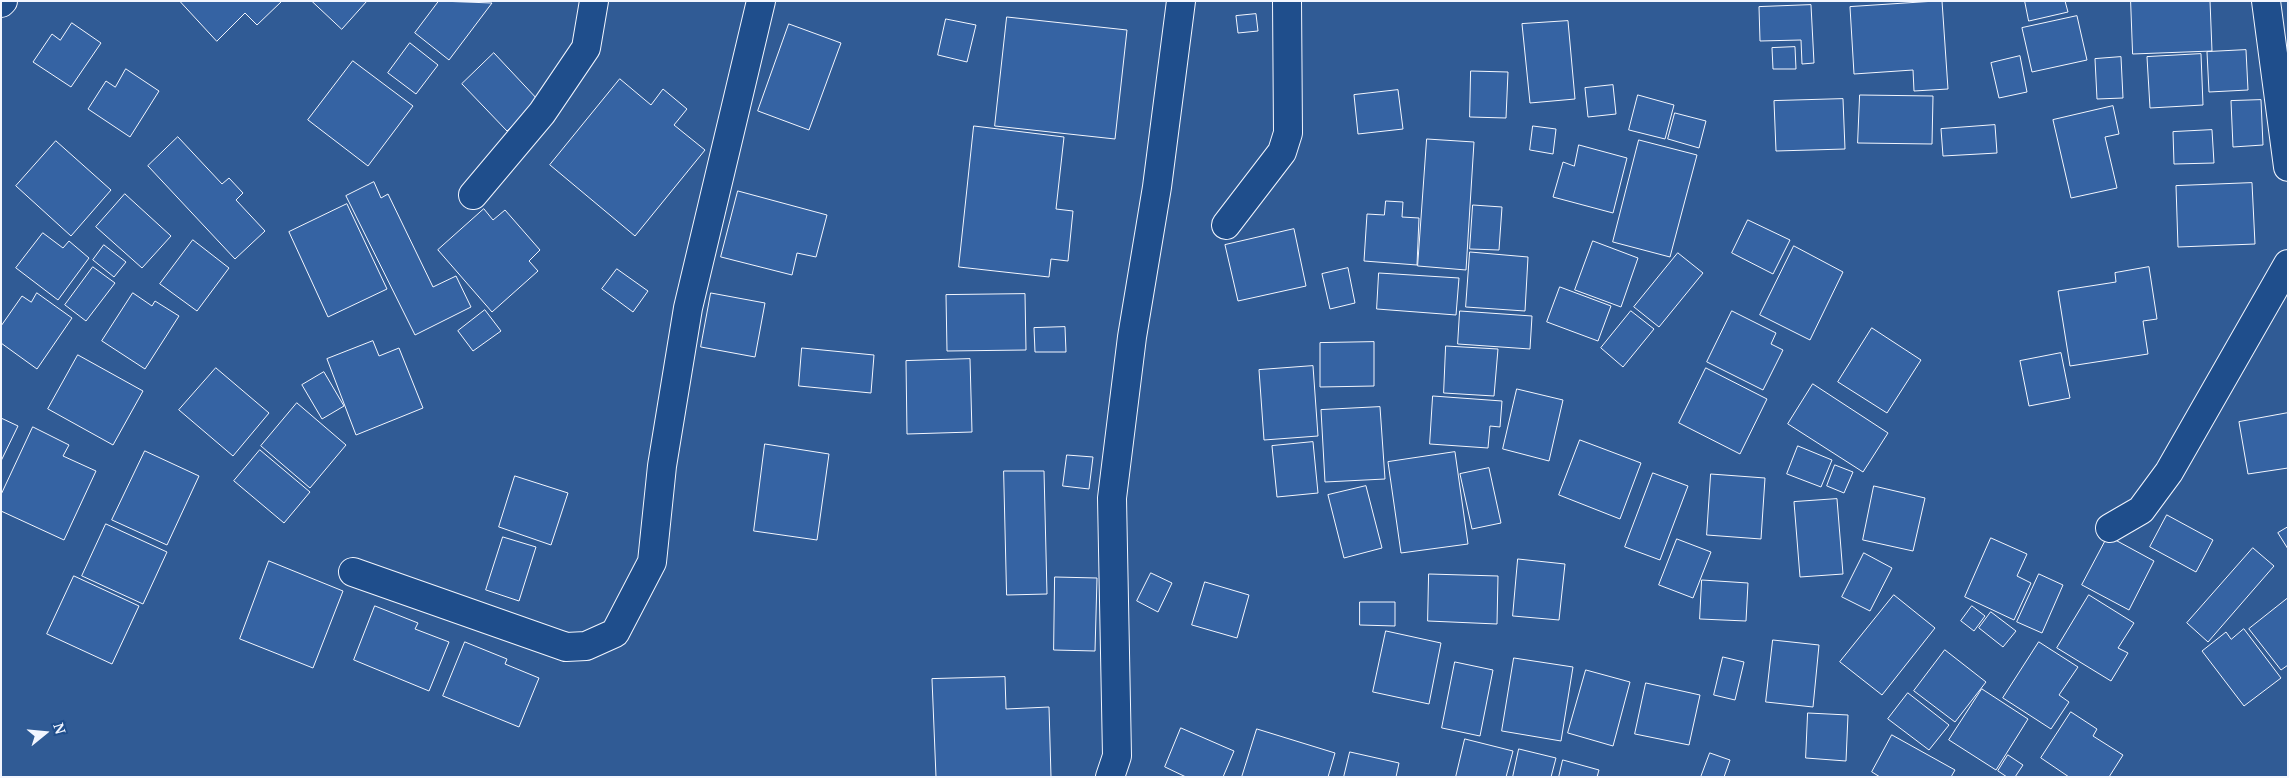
<!DOCTYPE html>
<style>
body{margin:0}
#map{position:relative;width:2289px;height:778px;overflow:hidden;background:#1f4e8c;font-family:"Noto Serif",serif}
canvas{display:block}
.frame{position:absolute;inset:0;border:2px solid #f2f6ff;pointer-events:none}
.north{position:absolute;left:20px;top:708px;width:50px;height:50px;-webkit-text-stroke:4px #1f4e8c;paint-order:stroke;rotate:73deg;font-size:14px;font-weight:700;line-height:20px;text-align:center;color:#f2f6ff}
.north::after{content:'';display:block;margin:auto;width:18px;height:22px;background:#f2f6ff;clip-path:polygon(50% 0,100% 100%,50% 72%,0 100%)}
</style>
<div id="map">
<canvas width="2289" height="778"></canvas>
<div class="frame"></div>
<div class="north">N</div>
</div>
<script>
const context = document.querySelector('canvas').getContext('2d');
context.lineJoin = 'round';
function paint(path, color) {
  context.fillStyle = color;
  context.fill(path, 'evenodd');
}
function stroke(path, color, width, dash) {
  context.strokeStyle = color;
  context.lineWidth = width;
  context.lineCap = dash ? 'butt' : 'round';
  context.setLineDash(dash || []);
  context.stroke(path);
}
const built = new Path2D(`
 M1,1H2288V777H1Z`);
const building = new Path2D(`
 M180,1H282L257,25L245,13L217,41Z
 M312,1H367L342,29Z
 M439,1L492,3L449,60L415,33Z
 M1942,1L1948,89L1914,91L1913,70L1854,74L1850,7Z
 M2025,1H2065L2068,12L2029,21Z
 M2131,1H2210L2212,51L2133,54Z
 M1811,5L1814,63L1802,64L1801,40L1760,41L1759,7Z
 M1256,14L1258,31L1238,33L1236,16Z
 M2077,16L2087,60L2032,72L2022,28Z
 M1007,17L1127,30L1115,139L995,126Z
 M946,19L976,25L967,62L938,55Z
 M1568,21L1575,99L1530,103L1522,24Z
 M72,23L101,43L71,87L33,62L52,34L60,40Z
 M789,24L841,43L809,130L758,111Z
 M410,43L438,65L416,94L388,73Z
 M1795,47L1796,69H1773L1772,48Z
 M2246,50L2248,90L2209,92L2207,52Z
 M494,53L539,101L507,131L462,84Z
 M2201,54L2203,105L2150,108L2147,57Z
 M2020,56L2027,92L1999,98L1991,63Z
 M2121,57L2123,98L2097,99L2095,59Z
 M353,61L413,106L368,166L308,120Z
 M126,69L159,91L130,137L88,109L106,81L115,87Z
 M1471,71L1508,72L1506,118L1470,117Z
 M620,79L651,105L663,89L687,109L674,125L705,150L635,236L550,165Z
 M1613,85L1616,114L1588,117L1585,88Z
 M1398,90L1403,129L1358,134L1354,95Z
 M1638,95L1674,105L1665,139L1629,130Z
 M1860,95L1933,96L1932,144L1858,143Z
 M1843,99L1845,149L1776,151L1774,101Z
 M2261,100L2263,145L2233,147L2231,101Z
 M2113,106L2119,134L2105,137L2117,188L2071,198L2053,120Z
 M1675,113L1706,121L1699,148L1668,139Z
 M1995,125L1997,153L1943,156L1941,129Z
 M974,126L1064,137L1056,209L1073,211L1068,261L1051,259L1049,277L959,267Z
 M1533,126L1556,129L1553,154L1530,150Z
 M2212,130L2214,163L2174,164L2173,132Z
 M178,137L222,184L229,178L243,193L236,200L265,231L235,259L148,166Z
 M1427,139L1474,142L1466,270L1418,266Z
 M1639,140L1697,155L1670,257L1613,242Z
 M56,141L111,190L71,236L16,186Z
 M1579,145L1627,158L1613,213L1553,197L1563,162L1574,166Z
 M374,182L381,198L388,194L433,287L456,276L471,307L415,335L346,196Z
 M2252,183L2255,244L2178,247L2176,186Z
 M738,191L827,215L816,257L797,253L792,275L721,257Z
 M125,194L171,236L142,268L96,227Z
 M1386,201L1403,202L1402,217L1419,218L1417,265L1364,261L1367,214L1384,215Z
 M347,204L387,289L328,317L289,232Z
 M1473,205L1502,207L1499,250L1470,249Z
 M484,209L493,220L505,210L540,250L529,261L538,271L492,312L438,250Z
 M1748,220L1790,240L1773,274L1732,253Z
 M1294,229L1306,286L1238,301L1225,245Z
 M43,233L63,248L69,241L89,258L58,300L16,268Z
 M193,240L229,268L197,311L160,284Z
 M1593,241L1638,258L1621,307L1575,290Z
 M104,245L126,262L114,277L93,260Z
 M1794,246L1843,272L1810,340L1760,315Z
 M1470,252L1528,257L1525,311L1466,307Z
 M1678,253L1703,273L1659,327L1634,307Z
 M93,267L115,283L86,321L65,305Z
 M2149,267L2157,319L2143,321L2148,354L2070,366L2058,291L2116,282L2115,273Z
 M1348,268L1355,303L1330,309L1322,274Z
 M617,269L648,291L633,312L602,289Z
 M1379,273L1459,278L1456,315L1377,309Z
 M1560,287L1611,306L1598,341L1547,322Z
 M37,293L72,318L37,369L1,343V326L22,296L31,302Z
 M133,293L152,306L155,301L179,316L145,369L102,341Z
 M711,293L765,303L755,357L701,347Z
 M1025,294L1026,350L947,351L946,295Z
 M485,310L501,331L473,351L458,331Z
 M1460,311L1532,316L1530,349L1458,344Z
 M1631,311L1654,329L1623,367L1601,348Z
 M1732,311L1776,333L1771,344L1783,350L1763,390L1707,362Z
 M1065,327L1066,352H1035L1034,328Z
 M1872,328L1921,360L1887,413L1838,382Z
 M373,341L379,356L399,348L423,408L356,435L327,359Z
 M1374,342V386L1320,387V343Z
 M1446,346L1498,349L1494,396L1444,393Z
 M802,348L874,355L871,393L799,386Z
 M2061,353L2070,398L2029,406L2020,361Z
 M78,355L143,391L113,445L48,409Z
 M970,359L972,432L907,434L906,361Z
 M1313,366L1318,436L1264,440L1259,370Z
 M216,368L269,413L233,456L179,410Z
 M1706,368L1767,399L1740,454L1679,423Z
 M324,372L344,406L322,419L302,385Z
 M1813,384L1888,433L1863,472L1788,424Z
 M1517,389L1563,400L1549,461L1503,449Z
 M1433,396L1502,401L1500,427L1490,426L1488,448L1430,444Z
 M297,403L346,445L310,488L261,446Z
 M1380,407L1385,479L1325,482L1321,410Z
 M2288,413V468L2248,474L2239,422Z
 M1,418L18,426L1,461Z
 M33,427L69,445L63,456L96,471L64,540L1,511V495Z
 M1580,440L1641,463L1620,519L1559,495Z
 M1313,442L1318,493L1277,497L1272,446Z
 M765,444L829,454L817,540L754,531Z
 M1798,446L1832,460L1821,487L1787,474Z
 M260,450L310,492L284,523L234,481Z
 M145,451L199,476L167,545L112,520Z
 M1455,452L1468,544L1401,553L1388,462Z
 M1067,455L1093,457L1089,489L1063,486Z
 M1835,465L1853,472L1844,493L1827,486Z
 M1489,468L1501,523L1472,529L1460,474Z
 M1004,471H1044L1047,594L1007,595Z
 M1653,473L1688,486L1660,560L1625,547Z
 M1711,474L1765,478L1761,539L1707,535Z
 M515,476L568,493L551,545L499,527Z
 M1366,486L1382,548L1344,558L1328,495Z
 M1874,486L1925,498L1913,551L1863,540Z
 M1837,499L1843,574L1800,577L1794,502Z
 M2167,515L2213,540L2196,572L2150,547Z
 M106,524L167,552L143,604L82,576Z
 M2288,527V549L2278,533Z
 M2108,536L2154,561L2129,610L2082,585Z
 M503,537L536,547L519,601L486,590Z
 M1991,538L2027,554L2017,576L2031,583L2014,620L1965,597Z
 M1677,539L1711,552L1693,598L1659,585Z
 M2253,548L2274,566L2208,642L2187,623Z
 M1864,553L1892,568L1870,611L1842,597Z
 M1518,559L1565,564L1559,620L1513,616Z
 M269,561L343,591L313,668L240,639Z
 M1151,573L1172,583L1158,612L1137,601Z
 M1429,574L1498,576L1497,624L1428,621Z
 M2039,574L2063,585L2042,633L2017,622Z
 M74,576L139,606L112,664L47,634Z
 M1055,577L1097,578L1095,651L1054,650Z
 M1702,580L1748,583L1746,621L1700,619Z
 M1205,582L1249,595L1237,638L1192,625Z
 M1894,595L1935,628L1882,695L1840,662Z
 M2089,595L2134,623L2118,648L2128,653L2111,681L2057,648Z
 M2288,598V665L2281,670L2249,629Z
 M1360,602H1395V626L1360,625Z
 M375,606L418,623L415,629L449,642L429,691L354,660Z
 M1972,606L1985,616L1974,631L1961,621Z
 M1991,612L2016,631L2003,647L1979,628Z
 M2244,629L2281,678L2244,706L2202,651L2226,632L2231,639Z
 M1386,631L1441,643L1429,704L1373,692Z
 M1773,640L1819,645L1813,707L1766,702Z
 M465,642L507,659L505,664L539,678L519,727L443,696Z
 M2039,642L2078,667L2059,695L2069,702L2051,729L2003,698Z
 M1945,650L1986,682L1955,722L1914,691Z
 M1723,657L1744,662L1735,700L1714,695Z
 M1514,658L1573,667L1561,741L1502,731Z
 M1455,662L1493,670L1480,736L1442,728Z
 M1586,670L1630,682L1613,746L1568,733Z
 M1005,677L1006,709L1049,707L1051,777H936L932,679Z
 M1646,683L1700,695L1689,745L1635,734Z
 M1982,689L2028,719L1996,770L1949,740Z
 M1908,693L1949,725L1929,750L1888,719Z
 M2071,712L2097,729L2093,736L2123,755L2109,777H2069L2041,758Z
 M1808,713L1848,715L1846,761L1806,758Z
 M1181,728L1234,751L1223,777H1186L1165,767Z
 M1257,729L1335,753L1328,777H1242Z
 M1892,735L1955,770L1951,777H1880L1872,772Z
 M1465,739L1513,751L1506,777H1456Z
 M1519,749L1556,758L1551,777H1513Z
 M1350,752L1399,763L1396,777H1344Z
 M1710,753L1730,760L1724,777H1701Z
 M2008,755L2023,765L2015,777H2007L1998,771Z
 M1563,760L1599,770L1597,777H1559Z`);
const minor = new Path2D(`
 M2266,1L2288,167
 M1,3L3,1
 M473,195L542,113L586,48L594,1
 M1226,225L1282,152L1288,133L1287,1
 M2110,528L2141,510L2169,472L2288,264
 M353,572L566,647L586,646L615,633L652,562L662,466L688,308L761,1
 M1110,777L1117,756L1112,498L1132,337L1157,187L1181,1`);
paint(built, '#305b95');
stroke(built, '#a8bbd7', 1);
paint(building, '#3563a3');
stroke(building, '#f2f6ff', 1);
stroke(minor, '#f2f6ff', 30);
stroke(minor, '#1f4e8c', 28);
</script>
